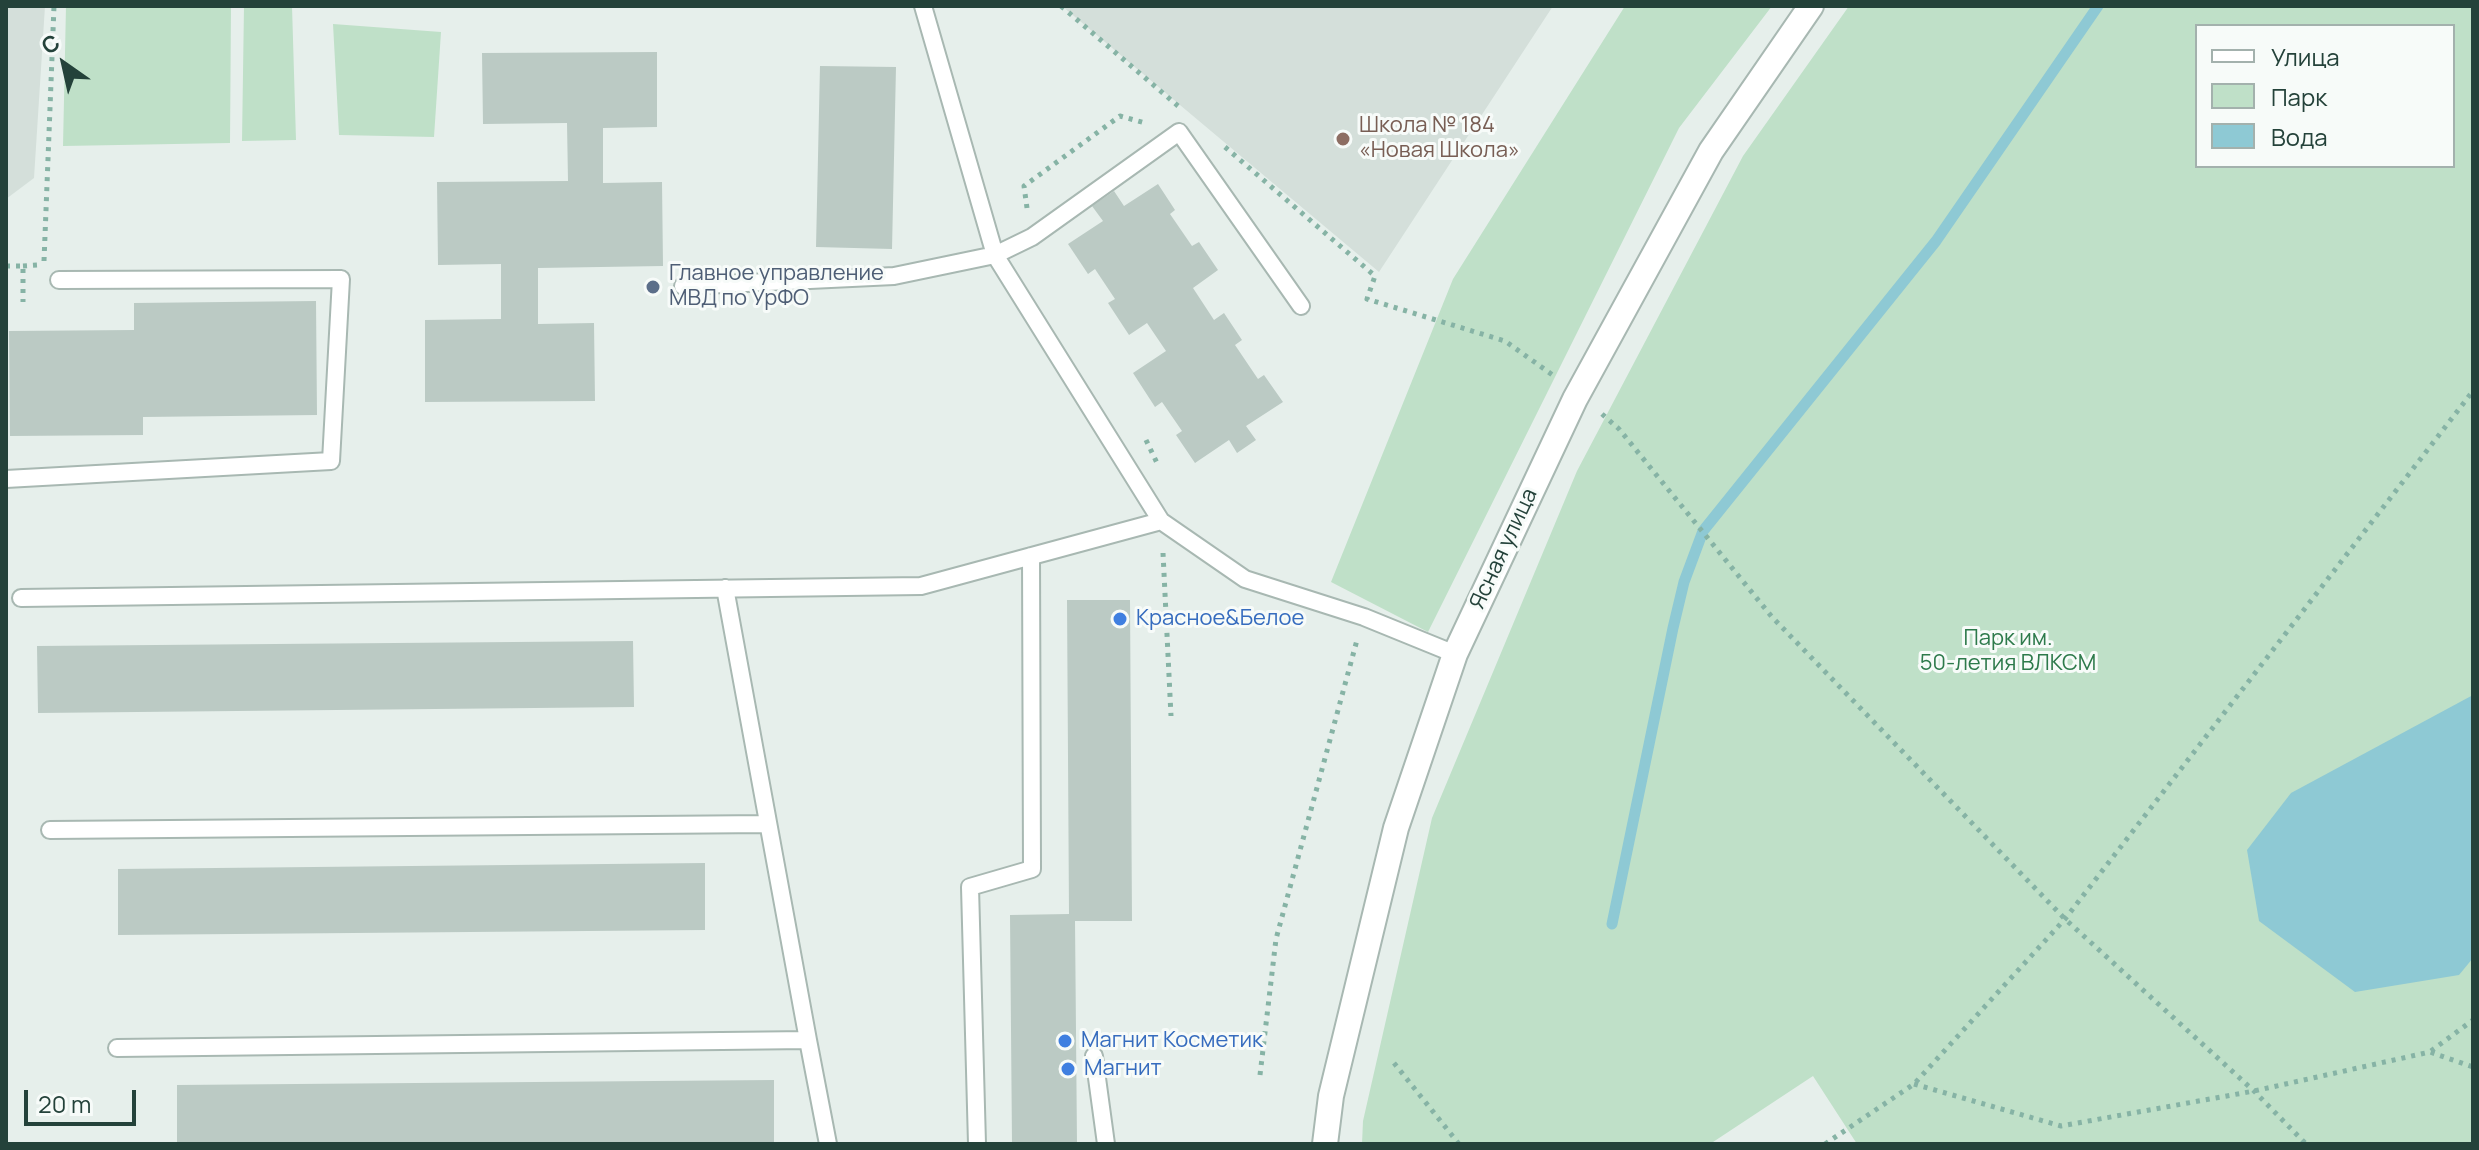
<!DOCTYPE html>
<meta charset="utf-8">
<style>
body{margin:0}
#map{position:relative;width:2479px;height:1150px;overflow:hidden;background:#e6efeb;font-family:Manrope,sans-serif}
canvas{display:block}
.frame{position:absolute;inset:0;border:8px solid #24423a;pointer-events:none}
.legend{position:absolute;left:2195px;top:24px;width:260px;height:144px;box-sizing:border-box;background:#f7fbf9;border:2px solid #a3b1ad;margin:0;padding:10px 14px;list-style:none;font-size:24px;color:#24423a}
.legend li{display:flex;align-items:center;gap:16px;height:40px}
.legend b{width:40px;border:2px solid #a3b1ad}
.north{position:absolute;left:24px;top:24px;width:80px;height:80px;-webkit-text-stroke:6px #f7fbf9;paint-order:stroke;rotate:326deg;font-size:22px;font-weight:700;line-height:32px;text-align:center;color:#24423a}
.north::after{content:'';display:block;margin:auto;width:28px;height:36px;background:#24423a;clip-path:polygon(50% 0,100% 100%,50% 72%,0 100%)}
.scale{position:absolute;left:24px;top:1090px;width:112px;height:36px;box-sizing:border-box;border:4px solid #24423a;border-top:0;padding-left:10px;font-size:24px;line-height:28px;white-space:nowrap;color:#24423a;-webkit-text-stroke:6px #f7fbf9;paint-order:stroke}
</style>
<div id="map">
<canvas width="2479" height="1150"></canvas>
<div class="frame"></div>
<ul class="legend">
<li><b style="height:10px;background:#fff"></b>Улица</li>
<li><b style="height:22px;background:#bfe0c8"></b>Парк</li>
<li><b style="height:22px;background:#8ec9d4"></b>Вода</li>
</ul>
<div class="north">С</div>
<div class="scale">20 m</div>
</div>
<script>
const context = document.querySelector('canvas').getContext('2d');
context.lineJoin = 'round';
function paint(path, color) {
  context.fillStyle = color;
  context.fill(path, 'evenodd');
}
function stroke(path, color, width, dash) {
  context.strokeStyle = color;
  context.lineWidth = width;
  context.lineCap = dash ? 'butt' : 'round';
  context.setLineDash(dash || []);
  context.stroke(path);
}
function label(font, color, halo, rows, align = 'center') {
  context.font = font + ' Manrope,sans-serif';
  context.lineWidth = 6;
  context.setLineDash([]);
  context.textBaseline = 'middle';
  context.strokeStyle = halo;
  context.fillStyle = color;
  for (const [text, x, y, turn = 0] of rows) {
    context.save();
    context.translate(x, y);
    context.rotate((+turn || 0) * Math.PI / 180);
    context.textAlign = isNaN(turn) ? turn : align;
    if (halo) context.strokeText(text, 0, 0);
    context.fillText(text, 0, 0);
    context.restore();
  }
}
const built = new Path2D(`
 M6,6H45L34,178L6,199Z
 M1062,6H1553L1379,272Z`);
const green = new Path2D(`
 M66,6H231L230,143L63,146Z
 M244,6H292L296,140L242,141Z
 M1625,6H1772L1679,128L1428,632L1331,582L1453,279Z
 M1849,6H2473V1144H1857L1813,1076L1710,1144H1362L1363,1121L1432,818L1577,471L1743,156ZM2197,26H2453V166H2197Z
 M333,24L441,32L434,137L339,135Z`);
const water = new Path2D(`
 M2473,695V958L2459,975L2355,992L2259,921L2247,850L2291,793Z`);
const stream = new Path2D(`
 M1612,924L1673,628L1684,582L1703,531L1936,241L2098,6`);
const building = new Path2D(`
 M657,52V127L603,128V183L662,182L663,266L538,268V324L594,323L595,401L425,402V320L501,319V264L438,265L437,182L568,181L567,123L483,124L482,53Z
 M820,66L896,67L892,249L816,247Z
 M1158,184L1175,210L1170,214L1192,246L1199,242L1218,270L1193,288L1214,320L1224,313L1242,340L1235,345L1258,379L1264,375L1283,402L1246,426L1256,440L1237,453L1229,440L1195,463L1176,435L1182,431L1162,402L1155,407L1133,373L1166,351L1147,323L1129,335L1108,303L1115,299L1095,269L1088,274L1068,244L1103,221L1092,206L1114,191L1124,206Z
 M316,301L317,415L143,417V435L10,436L9,331L134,330V303Z
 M1067,600H1130L1132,921H1075L1077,1144H1012L1010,915L1069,914Z
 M633,641L634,707L38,713L37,646Z
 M705,863V930L118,935V869Z
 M774,1080V1144H177V1085Z`);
const path = new Path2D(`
 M1061,6L1178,106
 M1225,147L1375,276L1367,299L1505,341L1554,376
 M1027,208L1024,186L1120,116L1145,123
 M44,261L54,6
 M6,266H23V302
 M23,266L38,265
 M1602,414L1619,429L1772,617L2065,919L2254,1091L2306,1144
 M1146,440L1157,463
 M1163,553L1171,716
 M2431,1051L2473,1020
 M1394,1063L1459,1144
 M1260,1075L1276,939L1357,640
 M1914,1084L2061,1126L2254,1091L2430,1052L2473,1067
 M1825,1144L1914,1084L2065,919L2473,391`);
const service = new Path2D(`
 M923,6L995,255L1161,521L1245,579L1364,617L1455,654
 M683,286L894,276L995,255L1032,237L1179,132L1301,306
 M6,479L331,461L341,279L59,280
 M21,598L921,586L1161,521
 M50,830L768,824
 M808,1040L828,1144
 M117,1048L808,1040L725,588
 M1094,1056L1106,1144
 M977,1144L970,887L1032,869L1031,556`);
const tertiary = new Path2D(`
 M1325,1144L1331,1096L1396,828L1455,654L1575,399L1711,151L1811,6`);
const markers = [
 [1343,139,8,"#8d6e63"],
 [653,287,8,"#5c6f8a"],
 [1120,619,8,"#3f7fe0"],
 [1065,1041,8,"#3f7fe0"],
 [1068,1069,8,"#3f7fe0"]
];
const educationNames = [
 ["Школа № 184",1359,126],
 ["«Новая Школа»",1359,151]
];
const serviceNames = [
 ["Главное управление",669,274],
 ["МВД по УрФО",669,299]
];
const streetNames = [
 ["Ясная улица",1504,549,-65]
];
const shopNames = [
 ["Красное&Белое",1136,619],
 ["Магнит Косметик",1081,1041],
 ["Магнит",1084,1069]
];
const parkNames = [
 ["Парк им.",2008,639],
 ["50-летия ВЛКСМ",2008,664]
];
paint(built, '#d4dfda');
paint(green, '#bfe0c8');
paint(water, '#8ec9d4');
stroke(stream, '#8ec9d4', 11);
paint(building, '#bbcac4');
stroke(service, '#a8b8b2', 20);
stroke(tertiary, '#a8b8b2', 28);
stroke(path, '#86b3a5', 5, [4, 6]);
stroke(service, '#fff', 16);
stroke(tertiary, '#fff', 24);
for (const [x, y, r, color] of markers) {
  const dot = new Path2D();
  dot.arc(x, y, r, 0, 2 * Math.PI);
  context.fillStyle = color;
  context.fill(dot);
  stroke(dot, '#f7fbf9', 3);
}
label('22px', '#785e54', '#f7fbf9', educationNames, 'left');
label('22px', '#4e5e75', '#f7fbf9', serviceNames, 'left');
label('22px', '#24423a', '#f7fbf9', streetNames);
label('22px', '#366cbe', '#f7fbf9', shopNames, 'left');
label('22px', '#2d7a4b', '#f7fbf9', parkNames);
</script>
